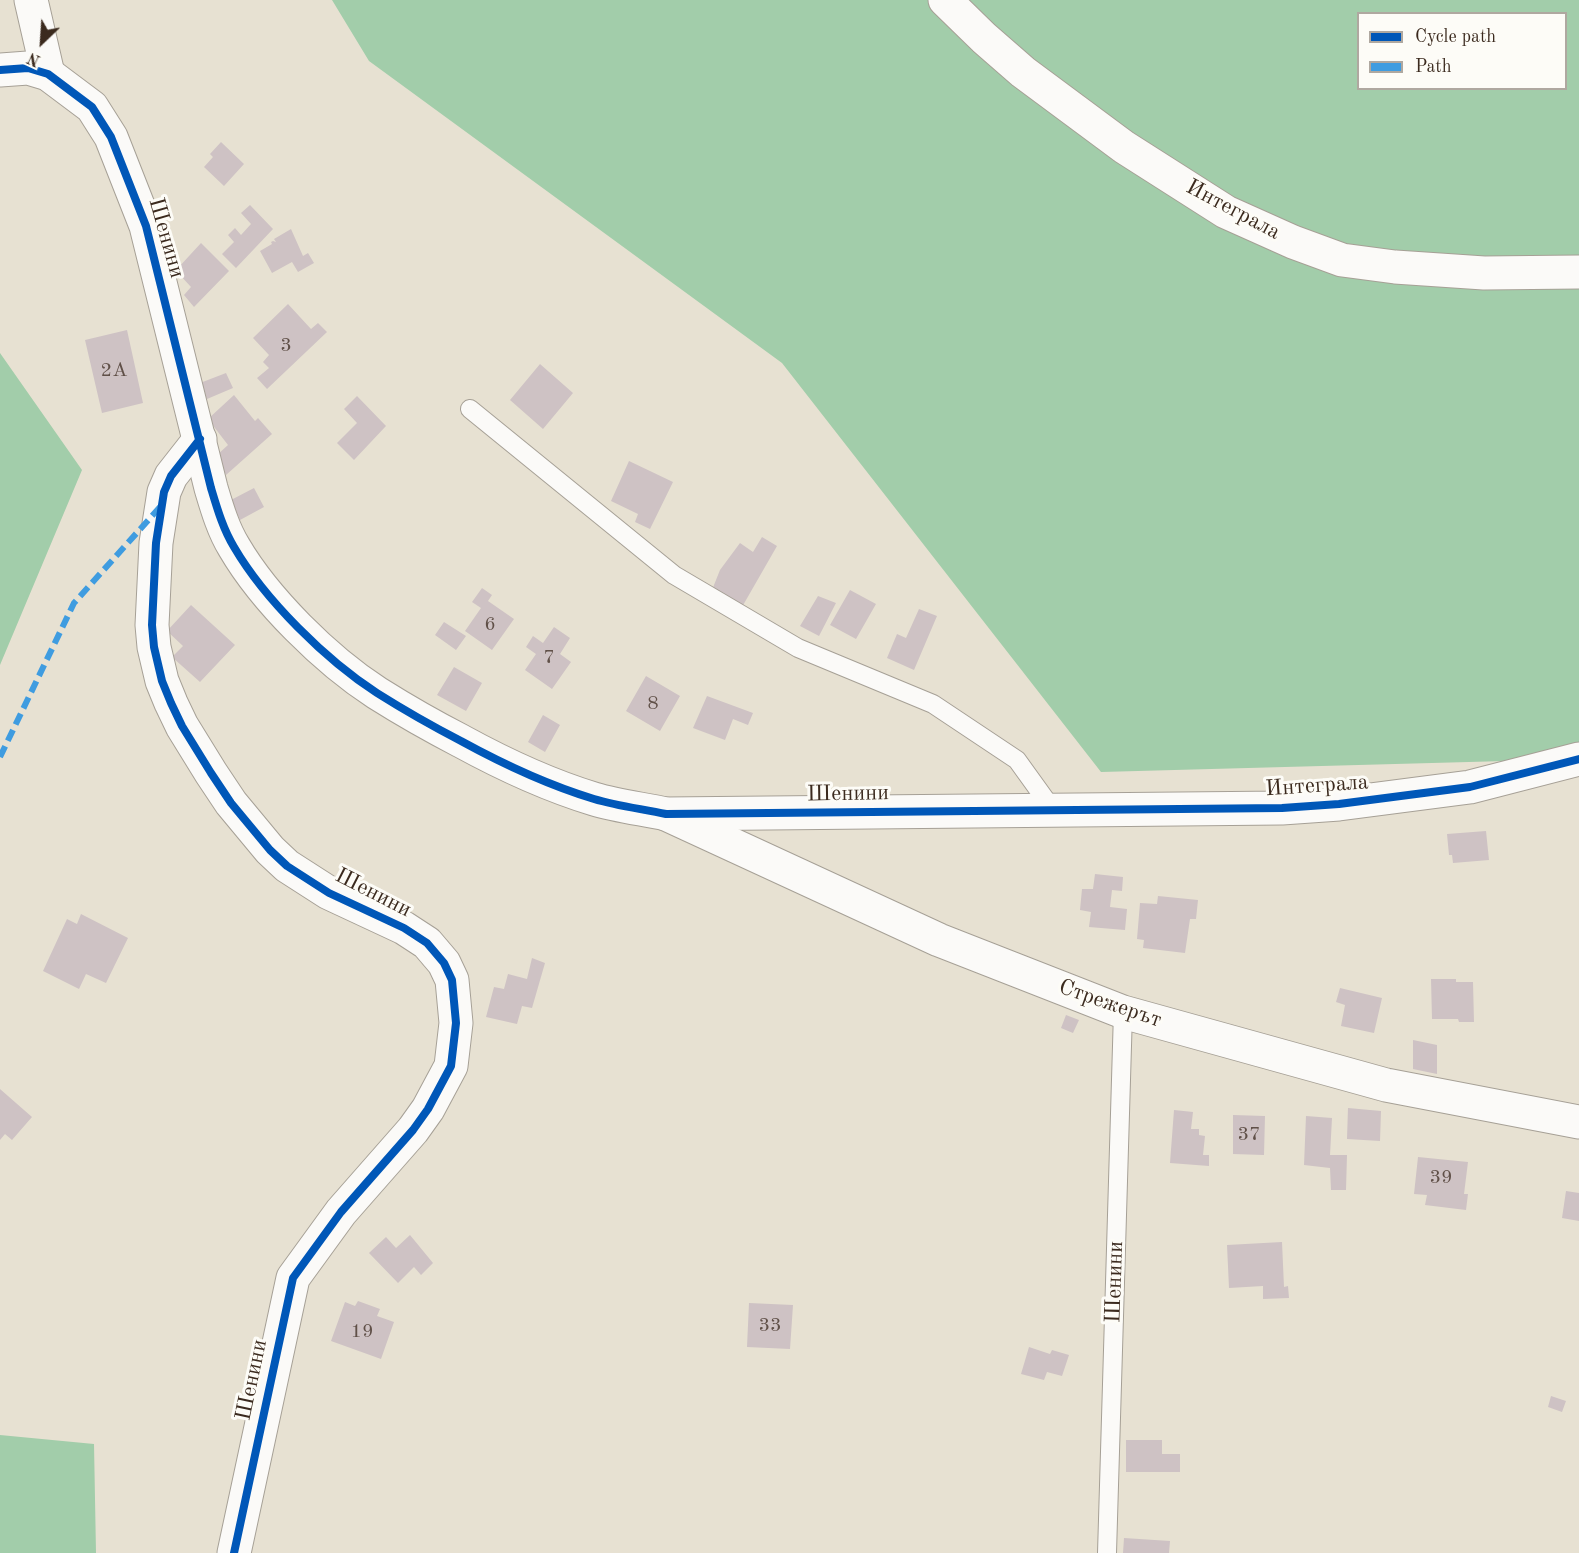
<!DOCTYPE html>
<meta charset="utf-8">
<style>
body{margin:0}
#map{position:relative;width:1579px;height:1553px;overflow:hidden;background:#e7e1d2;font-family:"Old Standard TT",serif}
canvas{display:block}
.legend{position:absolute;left:1357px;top:12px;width:210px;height:78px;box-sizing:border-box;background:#fdfcf7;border:2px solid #afa8a0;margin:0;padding:8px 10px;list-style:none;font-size:18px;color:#3b2a1e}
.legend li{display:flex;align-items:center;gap:12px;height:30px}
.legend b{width:30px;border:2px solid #afa8a0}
.north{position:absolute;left:12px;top:12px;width:60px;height:60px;-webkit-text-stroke:4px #fdfcf7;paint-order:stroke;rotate:205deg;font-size:16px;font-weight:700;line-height:24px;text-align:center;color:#3b2a1e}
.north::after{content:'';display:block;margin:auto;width:21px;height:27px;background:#3b2a1e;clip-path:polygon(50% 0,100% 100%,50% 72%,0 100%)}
</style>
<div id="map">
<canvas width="1579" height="1553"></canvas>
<ul class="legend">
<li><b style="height:8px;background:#0057b8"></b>Cycle path</li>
<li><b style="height:8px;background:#3f9ce0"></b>Path</li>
</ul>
<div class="north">N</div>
</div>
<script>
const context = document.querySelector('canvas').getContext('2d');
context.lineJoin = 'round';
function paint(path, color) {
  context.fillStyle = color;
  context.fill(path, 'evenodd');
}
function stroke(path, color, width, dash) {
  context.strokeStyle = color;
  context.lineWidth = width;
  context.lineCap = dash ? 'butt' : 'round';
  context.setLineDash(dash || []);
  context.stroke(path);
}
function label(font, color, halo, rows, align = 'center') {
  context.font = font + ' "Old Standard TT",serif';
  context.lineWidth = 6;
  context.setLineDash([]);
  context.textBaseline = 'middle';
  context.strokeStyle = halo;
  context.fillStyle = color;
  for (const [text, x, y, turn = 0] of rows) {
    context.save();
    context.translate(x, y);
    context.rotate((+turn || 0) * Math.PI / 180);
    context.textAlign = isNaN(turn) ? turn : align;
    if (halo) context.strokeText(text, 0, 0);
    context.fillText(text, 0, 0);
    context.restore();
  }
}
const forest = new Path2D(`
 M332,0H1579V759L1101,772L782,363L369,61ZM1358,14H1566V88H1358Z
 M0,353L82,470L0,665Z
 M0,1435L94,1444L96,1553H0Z`);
const building = new Path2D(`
 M221,142L244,164L224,186L204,167L213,157L210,154Z
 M250,205L273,229L236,268L222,254L234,242L228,235L235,228L241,235L251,224L241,213Z
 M291,229L303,256L308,253L314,263L298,272L292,262L272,273L260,251L272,244L271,242L273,241L276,242L274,239Z
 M201,243L229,271L194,307L184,295L191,287L179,274L183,270L178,268Z
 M288,304L311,329L318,323L327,332L267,389L257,378L269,368L263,362L269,355L253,338Z
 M127,330L143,403L102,413L85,340Z
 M540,364L573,393L543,429L510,400Z
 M226,373L233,388L207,399L200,383Z
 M234,395L255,421L258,418L272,434L226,475L217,455L228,445L208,419Z
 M357,396L386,426L354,460L337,443L357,423L344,409Z
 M629,461L673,482L650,529L635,522L638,514L611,501Z
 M254,488L264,507L240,520L231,500Z
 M762,537L777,546L742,607L712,590L720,570L740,543L753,552Z
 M482,588L492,595L488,601L514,619L492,650L465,631L481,608L472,602Z
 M850,590L876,604L856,639L830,625Z
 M818,596L836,603L819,636L800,626Z
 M191,605L235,645L200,682L172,657L183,646L167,631Z
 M919,609L937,616L914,670L887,658L897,634L906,638Z
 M444,622L466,636L456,650L435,635Z
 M554,627L570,638L560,654L571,662L552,689L525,670L536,654L526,647L533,636L543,643Z
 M454,667L482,683L466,711L437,695Z
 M646,676L680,696L660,731L626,711Z
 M707,696L753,713L748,725L733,719L725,740L693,728Z
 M543,715L560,725L545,752L528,742Z
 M1486,831L1489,860L1453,863L1452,855H1449L1447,834Z
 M1095,874L1123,877L1122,891L1112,890L1110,907L1127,909L1125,930L1089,927L1091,912L1080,910L1082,889H1093Z
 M1158,896L1198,900L1196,919H1190L1185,953L1143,948L1144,940L1137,939L1140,903L1157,904Z
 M81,914L128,938L106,983L86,974L79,989L43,971L67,919L77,924Z
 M532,958L545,963L532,1008L522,1006L517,1024L486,1017L494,987L504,989L508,974L527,979Z
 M1431,979H1456V982H1473L1474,1022H1459L1458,1019H1432Z
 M1340,988L1382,998L1374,1033L1341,1026L1345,1005L1336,1002Z
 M1066,1015L1079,1020L1073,1033L1061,1028Z
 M1413,1040L1437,1045V1074L1413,1069Z
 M0,1089L32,1117L12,1140L5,1134L0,1140Z
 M1348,1108L1381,1111L1380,1141L1347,1139Z
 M1174,1110L1193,1112L1191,1129H1199V1135L1205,1136L1203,1155H1209V1166L1170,1163Z
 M1233,1115L1265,1116L1264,1155L1233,1154Z
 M1306,1116L1332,1118L1330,1155H1347L1346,1190H1331L1330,1168L1304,1165Z
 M1418,1157L1468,1162L1464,1194H1468L1466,1210L1425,1205L1427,1195L1414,1194Z
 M1566,1191L1579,1193V1221L1562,1218Z
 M410,1235L433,1263L421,1275L414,1267L398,1283L369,1253L386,1237L396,1248Z
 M1282,1242L1284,1287L1288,1286L1289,1298L1263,1299V1286L1229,1288L1227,1245Z
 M358,1301L380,1309L377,1316L394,1322L381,1359L331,1341L345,1302L355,1306Z
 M749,1303L793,1305L790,1349L747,1347Z
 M1029,1347L1050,1354L1052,1350L1069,1355L1062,1376L1047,1372L1044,1380L1021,1374Z
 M1551,1396L1566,1401L1562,1412L1548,1407Z
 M1126,1440H1162V1454H1180V1472H1126Z
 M1124,1538L1170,1541L1169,1553H1123Z`);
const service = new Path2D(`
 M470,409L674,575L798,648L933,704L1017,760L1053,810
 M1107,1553L1123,1012`);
const minor = new Path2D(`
 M31,0L48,74
 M200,439L171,476L164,492L156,543L152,625L154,647L162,681L171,703L182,726L211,773L231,803L270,850L287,866L329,893L404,928L427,943L444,963L452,980L456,1023L451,1066L428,1109L413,1130L341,1212L293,1278L234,1553
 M666,814L939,940L1123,1012L1386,1085L1579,1122`);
const tertiary = new Path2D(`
 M945,0L984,38L1023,72L1124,147L1226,212L1293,242L1342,260L1395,267L1484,273L1579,272
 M0,70L28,68L48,74L92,107L111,137L146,226L211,488C217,508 223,529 234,547C265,600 326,660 377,693C404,710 432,726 461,741C503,764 548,785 594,799C617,806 643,809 666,814L1282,808L1339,804L1470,787L1579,759`);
const quiet = new Path2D(`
 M0,757L74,603L160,507`);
const cycleway = new Path2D(`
 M0,70L28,68L48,74L92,107L111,137L146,226L211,488C217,508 223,529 234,547C265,600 326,660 377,693C404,710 432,726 461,741C503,764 548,785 594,799C617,806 643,809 666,814L1282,808L1339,804L1470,787L1579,759
 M200,439L171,476L164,492L156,543L152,625L154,647L162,681L171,703L182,726L211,773L231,803L270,850L287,866L329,893L404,928L427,943L444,963L452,980L456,1023L451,1066L428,1109L413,1130L341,1212L293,1278L234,1553`);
const numberNames = [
 ["3",286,346],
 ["2А",114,371],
 ["6",490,625],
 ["7",549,658],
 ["8",653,704],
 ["37",1249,1135],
 ["39",1441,1178],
 ["33",770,1326],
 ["19",362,1332]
];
const streetNames = [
 ["Интеграла",1233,210,28],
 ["Шенини",166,238,74],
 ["Интеграла",1317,786,-4],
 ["Шенини",848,794,-1],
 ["Шенини",373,893,27],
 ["Стрежерът",1110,1004,19],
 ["Шенини",1115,1282,-88],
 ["Шенини",252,1380,-78]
];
paint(forest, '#a2cdaa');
paint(building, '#cec2c4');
stroke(service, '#a6a096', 20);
stroke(minor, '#a6a096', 35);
stroke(tertiary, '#a6a096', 35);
stroke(service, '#fbfaf8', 18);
stroke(minor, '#fbfaf8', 33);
stroke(tertiary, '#fbfaf8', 33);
stroke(quiet, '#3f9ce0', 6, [12, 6]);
stroke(cycleway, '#0057b8', 8);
label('20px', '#605048', null, numberNames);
label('22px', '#3b2a1e', '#fdfcf7', streetNames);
</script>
